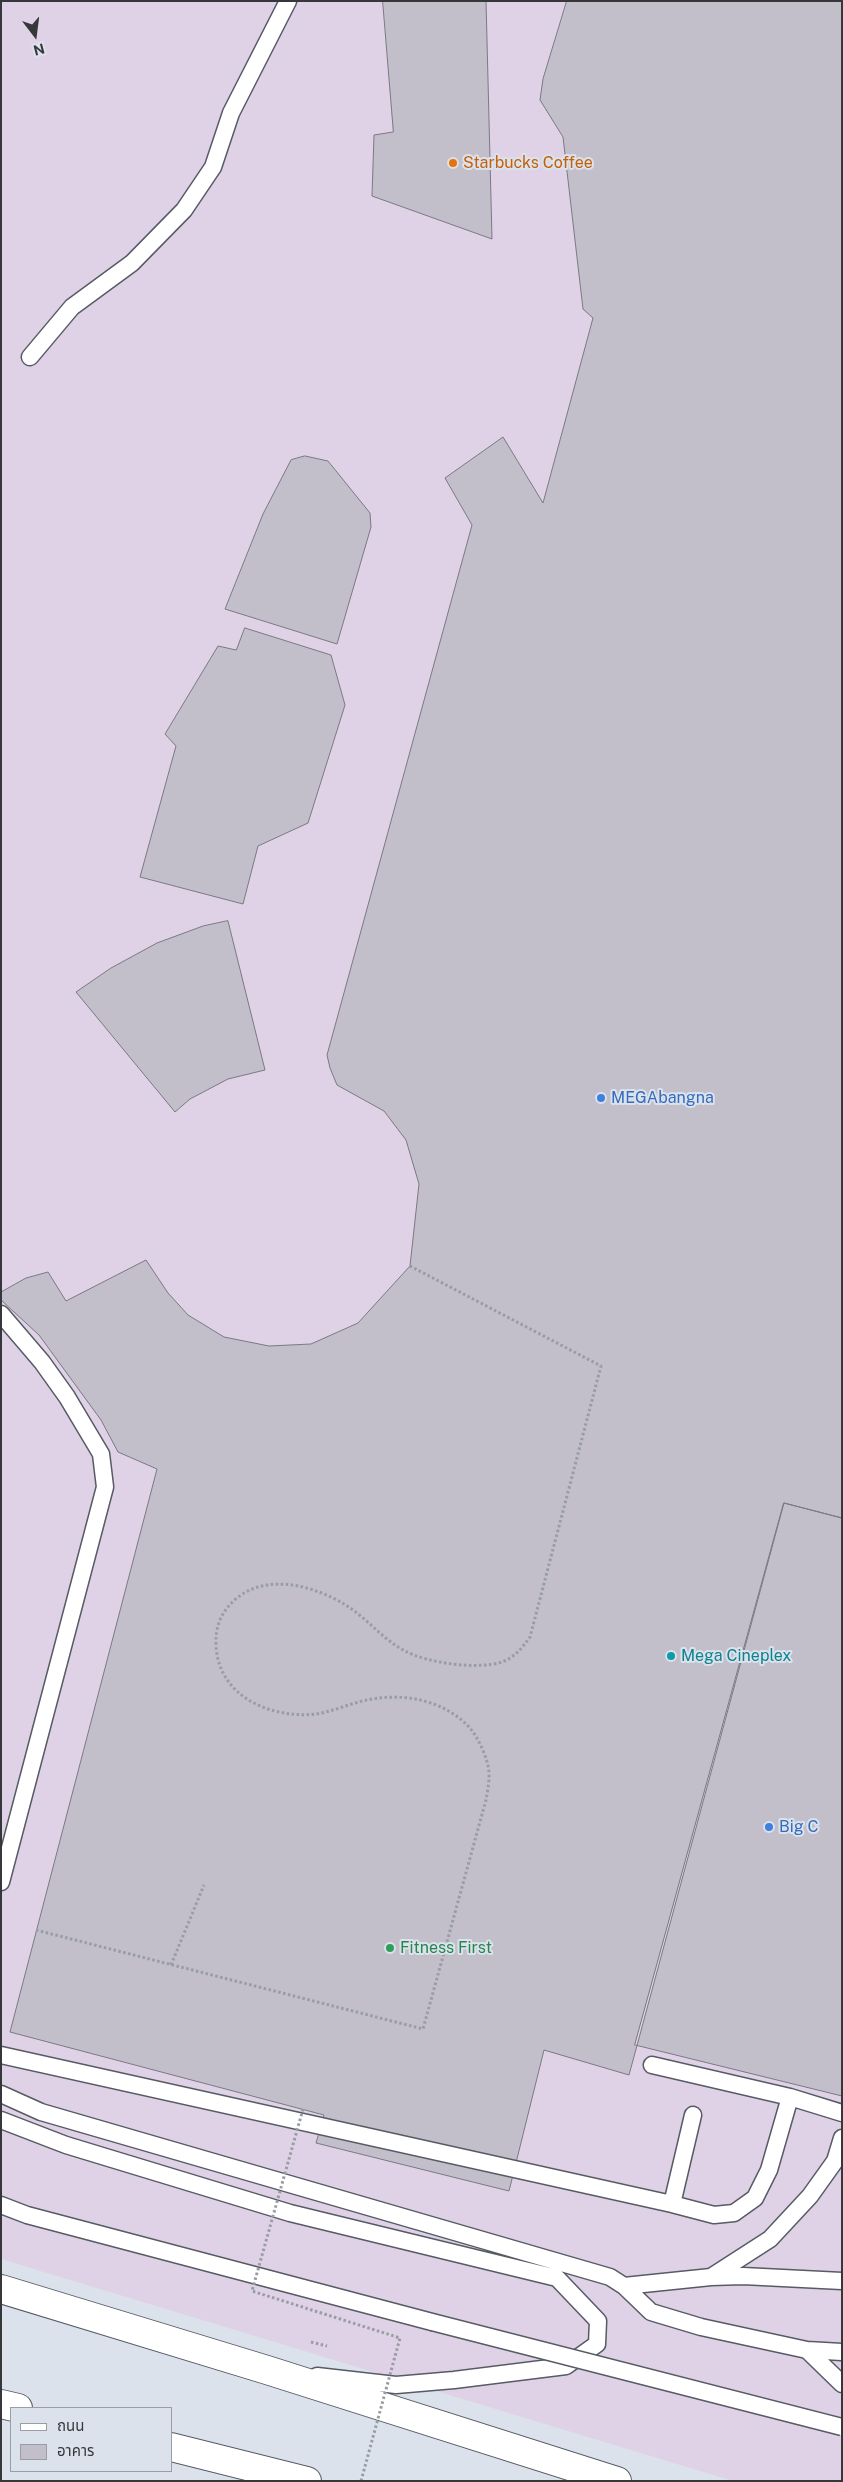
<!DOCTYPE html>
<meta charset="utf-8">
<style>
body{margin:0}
#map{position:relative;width:843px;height:2482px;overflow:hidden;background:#dbe2ec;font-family:"Public Sans","Noto Sans Thai",sans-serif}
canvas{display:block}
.frame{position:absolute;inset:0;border:2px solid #35373b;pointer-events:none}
.legend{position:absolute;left:10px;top:2407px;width:162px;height:65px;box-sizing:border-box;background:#dbe2ec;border:1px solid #999ea5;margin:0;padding:6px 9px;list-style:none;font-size:15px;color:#35373b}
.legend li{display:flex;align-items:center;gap:10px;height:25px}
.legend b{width:25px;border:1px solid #999ea5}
.north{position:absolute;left:10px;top:10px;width:50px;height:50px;-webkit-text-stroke:4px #dbe2ec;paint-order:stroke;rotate:165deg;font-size:14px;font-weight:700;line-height:20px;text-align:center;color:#35373b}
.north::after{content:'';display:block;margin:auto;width:18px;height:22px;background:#35373b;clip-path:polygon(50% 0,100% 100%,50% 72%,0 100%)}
</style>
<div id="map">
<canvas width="843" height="2482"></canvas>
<div class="frame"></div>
<ul class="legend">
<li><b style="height:6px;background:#fff"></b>ถนน</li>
<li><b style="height:14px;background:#c2bfca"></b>อาคาร</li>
</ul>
<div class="north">N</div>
</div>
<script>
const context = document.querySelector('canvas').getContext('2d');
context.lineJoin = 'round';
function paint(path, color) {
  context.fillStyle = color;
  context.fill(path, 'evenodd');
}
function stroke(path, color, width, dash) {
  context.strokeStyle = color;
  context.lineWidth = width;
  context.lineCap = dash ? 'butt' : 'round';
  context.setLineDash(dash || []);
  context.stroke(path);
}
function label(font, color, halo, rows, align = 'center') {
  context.font = font + ' "Public Sans",sans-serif';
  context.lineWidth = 4;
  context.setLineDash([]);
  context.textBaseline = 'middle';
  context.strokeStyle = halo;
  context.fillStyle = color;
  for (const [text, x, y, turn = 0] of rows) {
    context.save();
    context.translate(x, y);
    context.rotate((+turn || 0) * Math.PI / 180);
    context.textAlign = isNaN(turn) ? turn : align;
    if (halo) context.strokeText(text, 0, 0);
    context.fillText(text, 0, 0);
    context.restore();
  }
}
const commercial = new Path2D(`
 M1,1H842V2481H733L1,2259Z`);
const building = new Path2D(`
 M383,1H486L492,239L372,196L374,135L393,132Z
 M567,1H842V1518L784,1503L629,2075L544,2050L509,2191L316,2143L324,2115L10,2032L157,1469L118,1452L101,1420L39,1335L1,1300V1292L26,1278L48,1272L66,1301L146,1260L168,1293L188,1315L224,1337L269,1346L311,1344L358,1323L410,1266L419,1184L406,1140L384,1111L337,1085L330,1068L327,1055L472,525L445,478L503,437L543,503L593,318L583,309L563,137L540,100L543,79Z
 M305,456L328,461L370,513L371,527L337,644L225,609L263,514L291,460Z
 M245,628L331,655L345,705L308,823L258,846L243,904L140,877L176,746L165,734L218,646L236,650Z
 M228,921L265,1070L228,1079L190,1099L175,1112L76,992L111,968L157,943L203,926Z
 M784,1503L842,1518V2096L635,2045Z`);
const path = new Path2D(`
 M36,1930L423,2029L486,1800C487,1793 489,1785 489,1777C490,1762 479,1739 470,1728C445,1701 407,1693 372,1699C353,1702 335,1711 316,1714C270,1719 218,1696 216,1645C215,1626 222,1610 237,1598C268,1573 314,1586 344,1604C366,1617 382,1639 405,1651C428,1663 476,1670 502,1662C515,1657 522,1648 530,1637L601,1366L410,1266
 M171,1965L204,1885
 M311,2342L327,2346`);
const lane = new Path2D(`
 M30,357L72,307L132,263L184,210L213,167L231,113L288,1
 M1,1314L42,1362L67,1397L101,1454L105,1487L1,1882
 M1,2055L672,2204L714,2215L734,2213L755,2198L769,2170L790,2097L842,2113
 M652,2065L790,2097
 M1,2094L41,2112L610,2277L624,2286L651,2312L701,2327L807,2350L842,2352
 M1,2120L66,2145L290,2213L557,2278L598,2321L597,2344L566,2366L454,2380L396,2385L317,2376
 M672,2204L693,2115
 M1,2205L27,2215L432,2322
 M711,2277L743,2276L842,2281
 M624,2286L711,2277L770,2239L810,2196L835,2161L842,2138
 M807,2350L842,2384`);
const secondary = new Path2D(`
 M1,2289L267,2370L617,2481
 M1,2404L18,2408
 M171,2447L307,2481`);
const pathBridge = new Path2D(`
 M303,2109L252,2291L400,2338L361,2481`);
const laneBridge = new Path2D(`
 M432,2322L842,2427`);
const markers = [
 [453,163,5,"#e8710a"],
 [601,1098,5,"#3f7fe0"],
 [671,1656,5,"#0f9aa8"],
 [769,1827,5,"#3f7fe0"],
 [390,1948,5,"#2e9e5b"]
];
const foodNames = [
 ["Starbucks Coffee",463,163]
];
const shopNames = [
 ["MEGAbangna",611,1098],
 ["Big C",779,1827]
];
const cultureNames = [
 ["Mega Cineplex",681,1656]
];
const leisureNames = [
 ["Fitness First",400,1948]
];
paint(commercial, '#dfd2e6');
paint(building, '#c2bfca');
stroke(building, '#7c7984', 1);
stroke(lane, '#565b64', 19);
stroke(secondary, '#565b64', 30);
stroke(path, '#989da4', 3, [2.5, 2.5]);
stroke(lane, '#fff', 16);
stroke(secondary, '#fff', 28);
stroke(laneBridge, '#565b64', 19, []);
stroke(pathBridge, '#989da4', 3, [2.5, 2.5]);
stroke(laneBridge, '#fff', 16);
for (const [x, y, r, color] of markers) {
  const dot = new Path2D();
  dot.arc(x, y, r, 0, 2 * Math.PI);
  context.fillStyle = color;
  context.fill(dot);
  stroke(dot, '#dbe2ec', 2);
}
label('16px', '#c56008', '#dbe2ec', foodNames, 'left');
label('16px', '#366cbe', '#dbe2ec', shopNames, 'left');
label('16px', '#0d838f', '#dbe2ec', cultureNames, 'left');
label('16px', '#27864d', '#dbe2ec', leisureNames, 'left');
</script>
